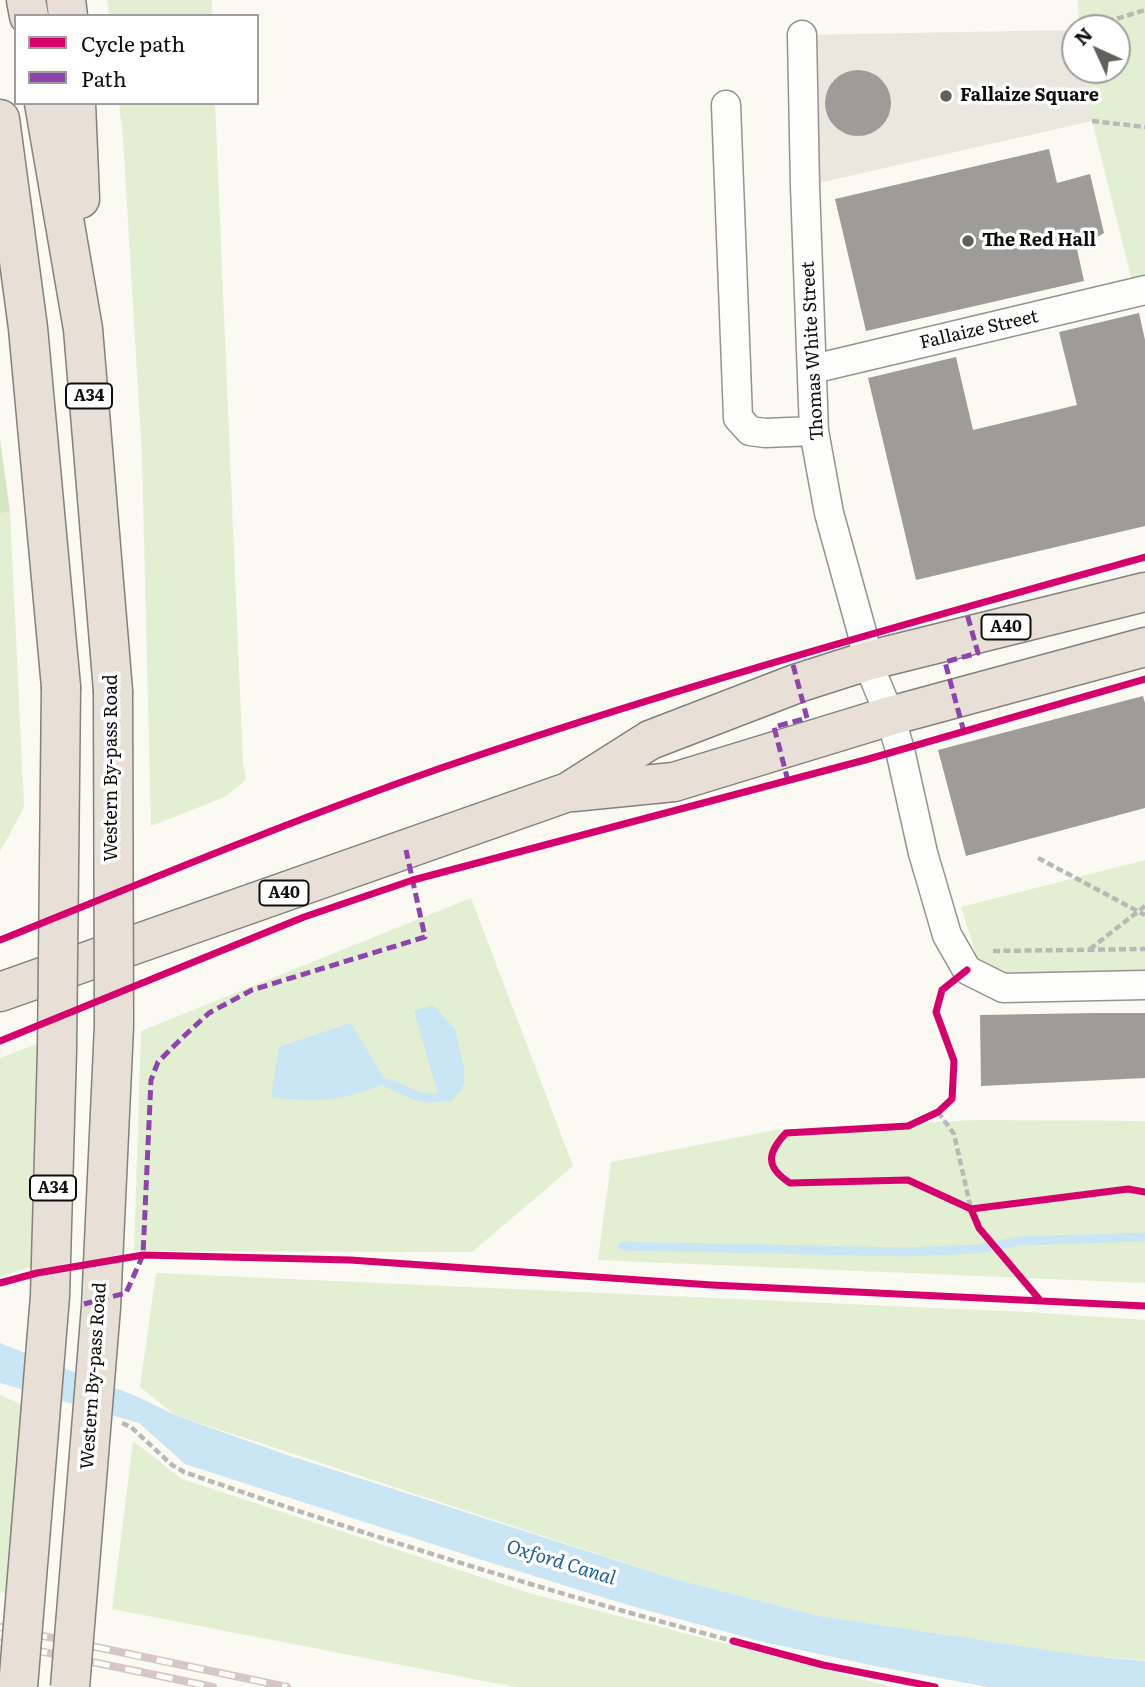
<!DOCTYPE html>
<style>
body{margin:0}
#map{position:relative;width:1145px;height:1687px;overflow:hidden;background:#faf9f2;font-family:Literata,serif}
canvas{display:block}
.legend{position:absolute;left:14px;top:14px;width:245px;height:91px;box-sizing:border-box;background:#fff;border:2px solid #9e9e9e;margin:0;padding:9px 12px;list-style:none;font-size:21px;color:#0d0d0d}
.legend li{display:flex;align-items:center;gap:14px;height:35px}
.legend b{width:35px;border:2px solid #9e9e9e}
.north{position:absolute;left:1061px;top:14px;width:70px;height:70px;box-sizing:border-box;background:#fff;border:2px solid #9e9e9e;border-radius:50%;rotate:315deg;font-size:19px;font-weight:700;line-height:28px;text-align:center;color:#0d0d0d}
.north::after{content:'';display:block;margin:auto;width:24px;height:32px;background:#60605d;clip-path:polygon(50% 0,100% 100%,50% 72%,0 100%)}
</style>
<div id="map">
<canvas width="1145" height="1687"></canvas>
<ul class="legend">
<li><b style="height:9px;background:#d6006c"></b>Cycle path</li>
<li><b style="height:9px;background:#8e44ad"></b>Path</li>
</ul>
<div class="north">N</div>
</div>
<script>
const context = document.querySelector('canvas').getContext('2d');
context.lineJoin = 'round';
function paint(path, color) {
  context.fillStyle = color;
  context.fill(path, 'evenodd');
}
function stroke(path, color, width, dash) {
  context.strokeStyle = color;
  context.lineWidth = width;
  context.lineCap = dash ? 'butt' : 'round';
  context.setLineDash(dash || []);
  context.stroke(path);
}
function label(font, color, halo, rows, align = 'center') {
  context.font = font + ' Literata,serif';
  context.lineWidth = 7;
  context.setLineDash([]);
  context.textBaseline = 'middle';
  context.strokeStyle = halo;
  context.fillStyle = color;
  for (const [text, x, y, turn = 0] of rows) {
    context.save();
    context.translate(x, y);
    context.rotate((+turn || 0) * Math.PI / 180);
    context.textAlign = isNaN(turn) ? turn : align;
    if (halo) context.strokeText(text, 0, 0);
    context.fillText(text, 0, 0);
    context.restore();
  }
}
const green = new Path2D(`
 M107,0H212V16H109Z
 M1078,0H1145V290L1135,293L1092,121L1085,70H1117V28H1079Z
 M119,103H215L243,763L246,780L225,797L151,826L142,457L123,137Z
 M10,512L24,807L0,852V513Z
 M1145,860V974L1002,977L978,961L961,907Z
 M471,898L573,1166L472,1252L134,1251L141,1031Z
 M42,1042L37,1265L0,1277V1058Z
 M977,1120L1145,1121V1283L598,1260L611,1162L775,1130Z
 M156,1273L1026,1312L1145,1320V1660L1089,1656L980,1640L819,1616L771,1604L674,1579L175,1415L140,1387Z
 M0,1395L25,1406L8,1594L0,1592Z
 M133,1441L182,1479L529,1593L893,1687H515L112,1609Z`);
const forest = new Path2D(`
 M0,439L10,512L0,513Z`);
const plaza = new Path2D(`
 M1075,30V70H1085L1092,121L805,186L802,35Z`);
const water = new Path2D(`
 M433,1005L455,1029L464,1068V1082L460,1091L451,1102L440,1101L414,1011Z
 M351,1023L387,1083C342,1101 319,1103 271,1097L279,1047Z
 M0,1343L138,1397L175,1415L284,1454L674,1579L819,1616L1089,1656L1145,1661V1687H988L875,1666L763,1642L628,1605L479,1559L185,1464L139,1423L0,1383Z`);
const stream = new Path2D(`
 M387,1083C406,1089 418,1102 439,1097
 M623,1246L906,1252L979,1249L1020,1241L1145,1237`);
const building = new Path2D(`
 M825 103a33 33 0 1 1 66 0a33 33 0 1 1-66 0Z
 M1049,149L1057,183L1090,174L1104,233L1077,249L1084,281L866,331L835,199Z
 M1139,313L1145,340V526L916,580L868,378L956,357L973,430L1077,405L1059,332Z
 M1143,696L1145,703V808L966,856L938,750Z
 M1095,1013H1145V1078L981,1086L980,1015Z`);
const path = new Path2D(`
 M1087,28L1145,10
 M1092,121L1145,127
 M1038,858L1145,915
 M1090,949L1145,906
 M993,951L1145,949
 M938,1112L954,1134L971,1209
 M122,1423L131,1427L172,1465L184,1472C365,1535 548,1592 733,1641`);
const minor = new Path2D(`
 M802,35L805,186L814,431L829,513L863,636L867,661L890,716L900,750L923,853L947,935L967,970L1003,988L1145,985
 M726,105L738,418L750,431L765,433L814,431
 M813,369L1145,290`);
const highway = new Path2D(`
 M26,0L29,16
 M66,0L68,16
 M44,103L83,329L113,691
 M76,103L80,199
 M0,119L28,328L61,687
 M573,792L674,782L890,716L1145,647
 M0,992L568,792L650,740L798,683L867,661L1145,592`);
const rail = new Path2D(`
 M0,1627L287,1687
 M0,1643L213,1687`);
const highwayBridge = new Path2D(`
 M18,1687L50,1296L57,1050L61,687
 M70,1687L101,1307L114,1026L113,691`);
const quiet = new Path2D(`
 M964,732L945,662L978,653L965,607
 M788,781L774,727L807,718L791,657
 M84,1304L126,1293L143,1255L151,1080L158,1062L182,1038L209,1013L252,990L425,937L406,850`);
const cycleway = new Path2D(`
 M0,940C146,881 292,820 441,768C673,688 909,623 1145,557
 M967,970L942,990L936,1012L954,1061L952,1099L938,1112L908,1126L786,1133C767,1153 765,1167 790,1183L908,1180L971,1209L1128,1189L1145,1192
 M0,1041L304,917L413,880L865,760L1145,679
 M971,1209L979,1228L1039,1299
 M0,1283L37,1273L143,1255L350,1260L712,1285L1145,1306
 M733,1641L823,1665L935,1687`);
const markers = [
 [946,96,7,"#60605d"],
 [968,241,7,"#60605d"]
];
const shields = [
 [89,396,46],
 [1006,627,49],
 [284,893,49],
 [53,1188,46]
];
const shieldNames = [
 ["A34",89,396],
 ["A40",1006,627],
 ["A40",284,893],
 ["A34",53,1188]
];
const poiNames = [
 ["Fallaize Square",960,96],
 ["The Red Hall",982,241]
];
const streetNames = [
 ["Fallaize Street",979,330,-13],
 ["Thomas White Street",813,351,-93],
 ["Western By-pass Road",112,768,-90],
 ["Western By-pass Road",94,1376,-86]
];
const waterNames = [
 ["Oxford Canal",561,1563,17]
];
paint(green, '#e3efd3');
paint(forest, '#d4e6c2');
paint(plaza, '#eae7de');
paint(water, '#cae5f3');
stroke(stream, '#cae5f3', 9);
paint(building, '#9d9c98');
stroke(minor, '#949390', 31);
stroke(highway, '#81817d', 41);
stroke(path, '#b8b8b6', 4.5, [7, 3.5]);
stroke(minor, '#fefefd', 28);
stroke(highway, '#e8e0d7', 38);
stroke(rail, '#d6c6c6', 8);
stroke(rail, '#fff', 5, [16]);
stroke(highwayBridge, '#81817d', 41, []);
stroke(highwayBridge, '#e8e0d7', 38);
stroke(quiet, '#8e44ad', 5, [10, 5]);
stroke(cycleway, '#d6006c', 7);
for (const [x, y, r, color] of markers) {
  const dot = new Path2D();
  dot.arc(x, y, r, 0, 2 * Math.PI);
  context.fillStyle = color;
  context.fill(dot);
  stroke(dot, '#fff', 2.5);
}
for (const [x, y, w] of shields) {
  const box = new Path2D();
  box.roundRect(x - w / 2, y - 12.5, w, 25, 5);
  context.fillStyle = '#fff';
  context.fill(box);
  stroke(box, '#0d0d0d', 2);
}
label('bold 16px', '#0d0d0d', null, shieldNames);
label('bold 18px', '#0d0d0d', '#fff', poiNames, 'left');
label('18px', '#0d0d0d', '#fff', streetNames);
label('italic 19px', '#1d6399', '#fff', waterNames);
</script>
